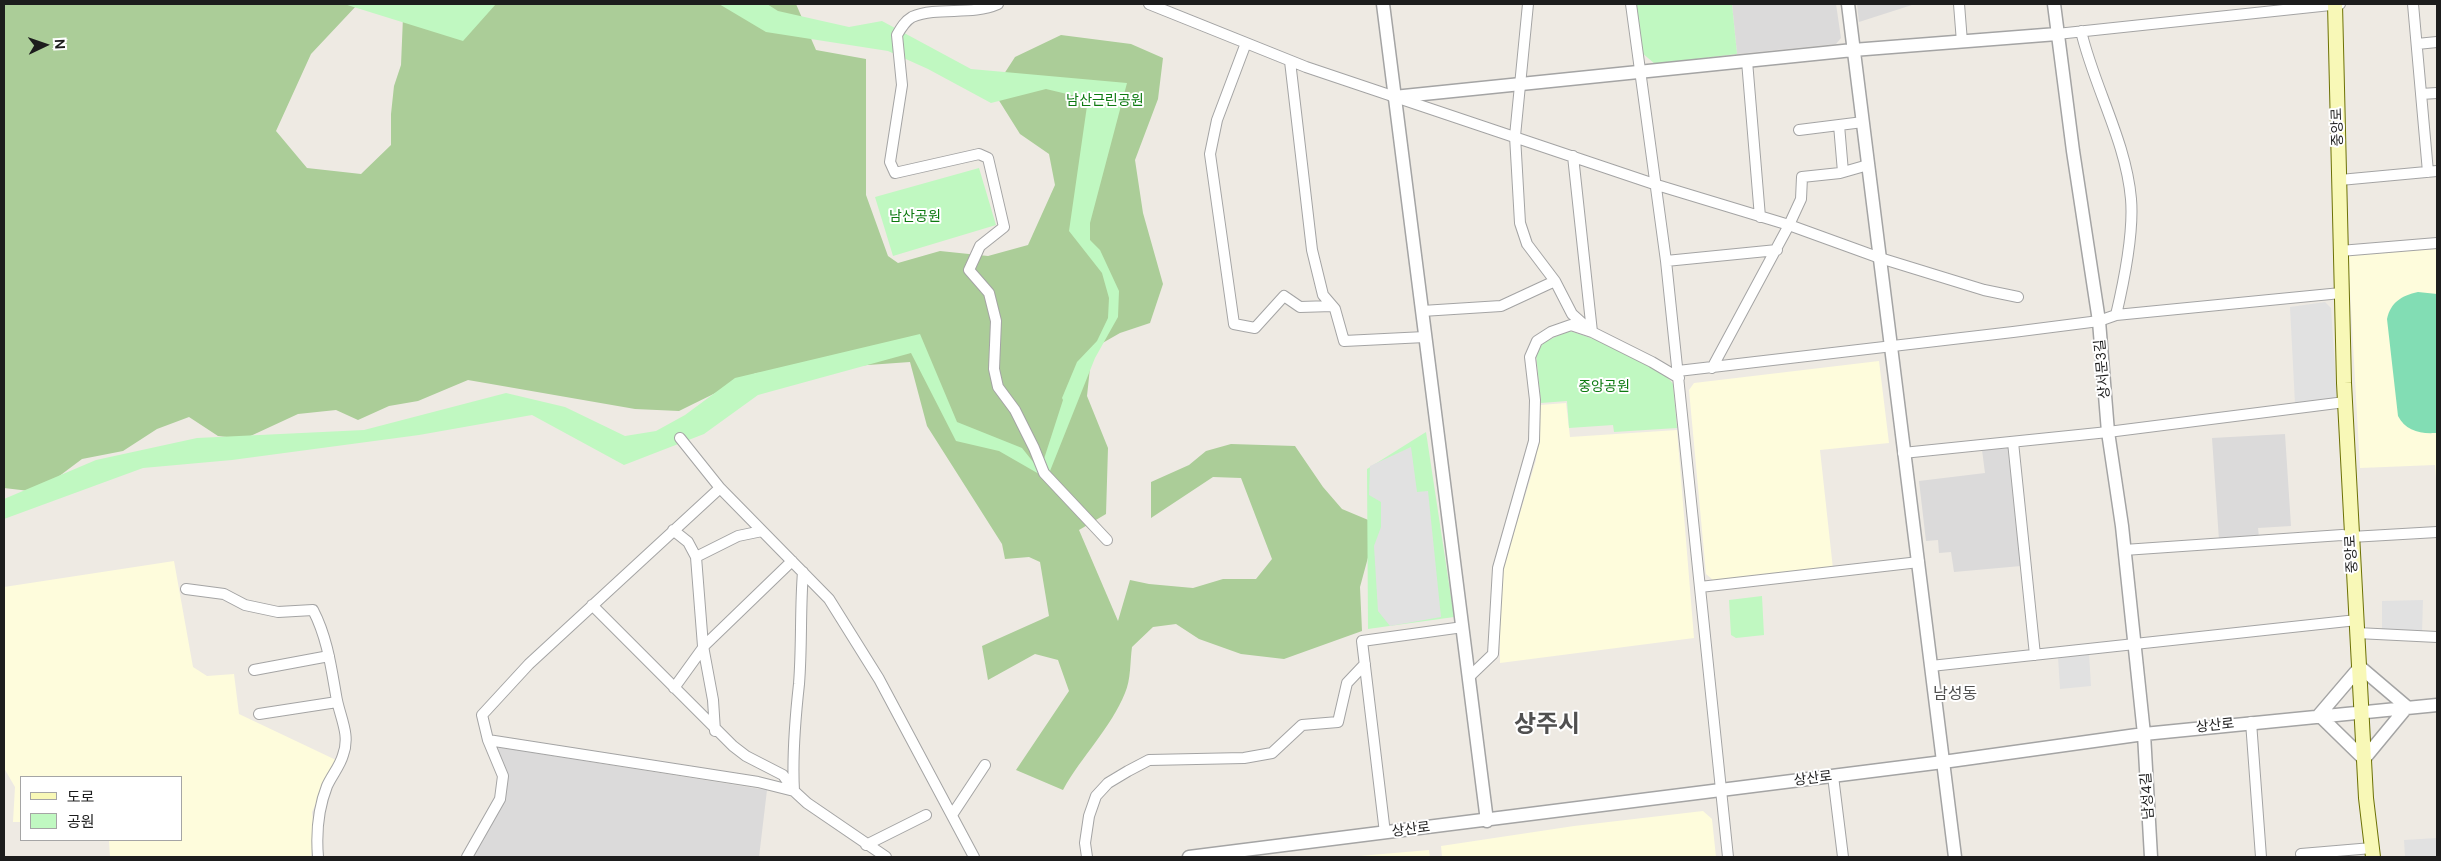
<!DOCTYPE html>
<meta charset="utf-8">
<style>
body{margin:0}
#map{position:relative;width:2441px;height:861px;overflow:hidden;background:#eeeae3;font-family:"DM Sans","Noto Sans KR",sans-serif}
canvas{display:block}
.frame{position:absolute;inset:0;border:5px solid #1d1d1d;pointer-events:none}
.legend{position:absolute;left:20px;top:776px;width:162px;height:65px;box-sizing:border-box;background:#fff;border:1px solid #a5a5a5;margin:0;padding:6px 9px;list-style:none;font-size:15px;color:#1d1d1d}
.legend li{display:flex;align-items:center;gap:10px;height:25px}
.legend b{width:25px;border:1px solid #a5a5a5}
.north{position:absolute;left:20px;top:20px;width:50px;height:50px;-webkit-text-stroke:4px #fff;paint-order:stroke;rotate:87deg;font-size:14px;font-weight:700;line-height:20px;text-align:center;color:#1d1d1d}
.north::after{content:'';display:block;margin:auto;width:18px;height:22px;background:#1d1d1d;clip-path:polygon(50% 0,100% 100%,50% 72%,0 100%)}
</style>
<div id="map">
<canvas width="2441" height="861"></canvas>
<div class="frame"></div>
<ul class="legend">
<li><b style="height:6px;background:#f8f8b7"></b>도로</li>
<li><b style="height:14px;background:#c0f8c1"></b>공원</li>
</ul>
<div class="north">N</div>
</div>
<script>
const context = document.querySelector('canvas').getContext('2d');
context.lineJoin = 'round';
function paint(path, color) {
  context.fillStyle = color;
  context.fill(path, 'evenodd');
}
function stroke(path, color, width, dash) {
  context.strokeStyle = color;
  context.lineWidth = width;
  context.lineCap = dash ? 'butt' : 'round';
  context.setLineDash(dash || []);
  context.stroke(path);
}
function label(font, color, halo, rows, align = 'center') {
  context.font = font + ' "DM Sans","Noto Sans KR",sans-serif';
  context.lineWidth = 4;
  context.setLineDash([]);
  context.textBaseline = 'middle';
  context.strokeStyle = halo;
  context.fillStyle = color;
  for (const [text, x, y, turn = 0] of rows) {
    context.save();
    context.translate(x, y);
    context.rotate((+turn || 0) * Math.PI / 180);
    context.textAlign = isNaN(turn) ? turn : align;
    if (halo) context.strokeText(text, 0, 0);
    context.fillText(text, 0, 0);
    context.restore();
  }
}
const residential = new Path2D(`
 M1732,4H1836L1841,38L1836,44L1737,54Z
 M1857,4H1915L1859,22Z
 M2285,434L2291,526L2258,528L2259,537L2219,540L2212,438Z
 M2008,448L2021,566L1954,572L1951,552L1939,553L1938,540L1926,541L1919,481L1985,473L1982,450Z
 M497,747L767,790L759,857H471V854L505,798L507,771L498,756Z`);
const education = new Path2D(`
 M2437,249V492L2435,465L2360,468L2348,255Z
 M1879,361L1889,443L1820,450L1833,569L1713,580L1706,574L1689,390L1694,383Z
 M1566,403L1570,437L1677,430L1694,638L1500,663V579L1536,460L1540,405Z
 M174,561L193,667L207,676L234,674L239,714L336,760L312,812L314,835L311,857H110L109,840H181V777H21V822H13L15,787L4,768V587Z
 M1703,811L1712,819L1716,857H1442L1441,846L1574,826Z
 M1429,850L1430,857H1348Z`);
const forest = new Path2D(`
 M4,4H358L311,54L276,131L307,168L361,174L391,145V114L394,86L401,65L403,17L373,4H796L816,50L866,59V195L888,256L898,263L940,251L988,256L1028,245L1055,185L1049,154L1020,134L993,91L1015,57L1061,35L1131,44L1163,58L1158,99L1135,160L1143,213L1163,284L1150,323L1120,333L1092,349L1087,396L1108,448L1106,514L1079,530L1118,621L1130,580L1149,584L1193,588L1223,579H1256L1272,559L1241,478L1213,477L1151,518V482L1189,465L1206,451L1231,444L1295,446L1323,487L1342,509L1373,522V539L1360,587L1362,631L1284,659L1241,654L1199,639L1176,624L1153,627L1132,647C1130,661 1131,680 1125,693C1111,728 1081,757 1063,790L1016,770L1069,691L1058,660L1035,654L988,680L982,646L1049,616L1040,562L1029,557L1005,559L1002,544L927,426L910,362L756,373L679,411L635,409L468,380L418,401L389,406L358,420L336,410L298,414L244,439L218,436L189,417L157,429L123,451L82,459L38,492L4,488Z`);
const park = new Path2D(`
 M344,4H496L463,41Z
 M719,4H767L778,11L849,27L882,21L971,69L1127,83L1090,223V240L1100,250L1119,291L1118,317L1095,358L1050,471L1043,462L1063,400L1062,398L1077,362L1097,341L1108,318L1109,298L1102,273L1069,231L1088,99L1046,89L991,103L928,69L888,51L766,32Z
 M1635,4H1732L1737,54L1655,64L1641,52Z
 M979,168L996,225L893,256L875,197Z
 M1569,331C1590,336 1663,366 1673,384L1677,428L1614,432L1613,425L1569,428L1567,401L1541,403L1536,354L1544,342Z
 M920,334L957,422L1022,448L1046,478L999,451L956,441L911,353L758,395L704,434L624,465L532,415L419,435L232,460L143,468L4,519V499L96,460L197,438L364,430L506,393L565,407L625,436L656,431L685,415L735,378Z
 M1426,432L1454,617L1368,629L1367,469Z
 M1762,596L1764,635L1736,638L1731,635L1729,600Z`);
const pitch = new Path2D(`
 M2418,292L2437,294V433H2435C2419,434 2405,430 2398,416L2387,319C2391,302 2401,296 2418,292Z`);
const parking = new Path2D(`
 M2325,302L2331,308L2337,400L2295,404L2290,307Z
 M1411,447L1417,492L1428,491L1441,617L1390,626L1378,611L1374,546L1381,527V502L1369,495L1370,466Z
 M2423,600L2422,632L2382,630V601Z
 M2089,653L2091,686L2060,689L2058,657Z
 M2437,838V857H2405L2404,840Z`);
const minor = new Path2D(`
 M998,4C971,16 939,6 912,17C905,21 901,28 897,35L902,85L890,162L895,173L979,154L988,158L1004,227L980,246L969,270L989,293L996,321L994,369L998,387L1015,410L1034,448L1044,473L1107,540
 M1149,4L1306,67L1657,185L1789,225L1880,258L1984,290L2018,297
 M1528,4L1515,136L1520,223L1527,244L1555,281L1572,314L1592,332L1652,362L1679,378
 M1631,4L1666,261L1728,857
 M1959,4L1962,42
 M2413,4L2428,172
 M2081,31C2094,87 2126,141 2131,199C2134,234 2124,281 2116,315
 M2057,34L2340,4
 M1246,43L1217,120L1210,154L1234,324L1255,328L1284,296L1300,307L1332,306
 M2417,44L2437,42
 M1290,61L1312,250L1323,295L1335,309L1344,341L1425,337
 M1747,61L1760,217
 M2421,94L2437,93
 M1839,125L1843,172
 M1799,130L1863,122
 M2340,180L2437,171
 M2340,251L2437,243
 M1666,261L1777,250
 M1422,311L1501,306L1555,281
 M1712,368L1789,225L1801,199L1802,177L1840,173L1868,165
 M1678,371L2013,332L2099,321L2116,315L2341,293
 M680,438L720,488L829,599L879,679L974,857
 M2013,442L2035,655
 M1903,453L2108,432L2345,402
 M673,530L688,542L696,557L703,646L713,700L715,731
 M2124,550L2342,535L2351,537L2437,532
 M696,557L738,536L762,531
 M1700,587L1919,562
 M186,589L224,594L245,605L278,612L313,610C327,637 331,666 336,695C339,716 351,734 343,755C340,766 332,775 327,786C318,809 316,833 318,857
 M592,605L733,746L746,756L783,775L794,791L807,803L886,857
 M2357,633L2437,637
 M1931,666L2357,620
 M254,670L329,656
 M1468,678L1493,654L1498,568L1534,441L1535,400L1530,357L1537,341L1551,332L1571,325L1592,332L1573,156
 M674,688L705,645L792,561
 M259,714L337,702
 M2251,722L2261,857
 M488,740L758,782L794,791C792,755 795,720 799,684C802,646 800,609 803,572
 M1833,776L1843,857
 M952,815L985,765
 M1385,833L1362,641L1463,627
 M866,845L926,815
 M467,857L500,799L503,776L488,740L482,715L529,664L720,488
 M1087,857L1085,843L1089,816L1096,796L1108,783L1128,771L1149,760L1244,758L1272,753L1302,725L1338,722L1347,683L1365,664
 M2302,857L2301,854L2372,848`);
const tertiary = new Path2D(`
 M1383,4L1487,821
 M1848,4L1955,857
 M2054,4L2073,151L2099,321L2108,432L2122,526L2144,734L2151,857
 M1394,97L1853,50L2057,34
 M2360,667L2407,707L2364,759L2319,715Z
 M1189,857L1943,762L2144,734L2437,705`);
const secondary = new Path2D(`
 M2335,4L2344,383L2366,798L2373,857`);
const parkNames = [
 ["남산근린공원",1105,101],
 ["남산공원",915,217],
 ["중앙공원",1604,387]
];
const streetNames = [
 ["중앙로",2338,127,-92],
 ["상서문3길",2103,369,-95],
 ["중앙로",2352,554,-93],
 ["상산로",2215,726,-6],
 ["상산로",1813,779,-7],
 ["남성4길",2148,796,-94],
 ["상산로",1411,830,-7]
];
const quarterNames = [
 ["남성동",1955,695]
];
const townNames = [
 ["상주시",1547,726]
];
paint(residential, '#dbdada');
paint(education, '#fefcdc');
paint(forest, '#abcd98');
paint(park, '#c0f8c1');
paint(pitch, '#82ddb4');
paint(parking, '#e1e1e1');
stroke(minor, '#a4a4a4', 12);
stroke(tertiary, '#a4a4a4', 15);
stroke(secondary, '#6d7206', 16);
stroke(minor, '#fff', 10);
stroke(tertiary, '#fff', 12);
stroke(secondary, '#f8f8b7', 14);
label('14px', '#0d7a10', '#fff', parkNames);
label('14px', '#1d1d1d', '#fff', streetNames);
label('16px', '#505050', '#fff', quarterNames);
label('bold 24px', '#505050', '#fff', townNames);
</script>
